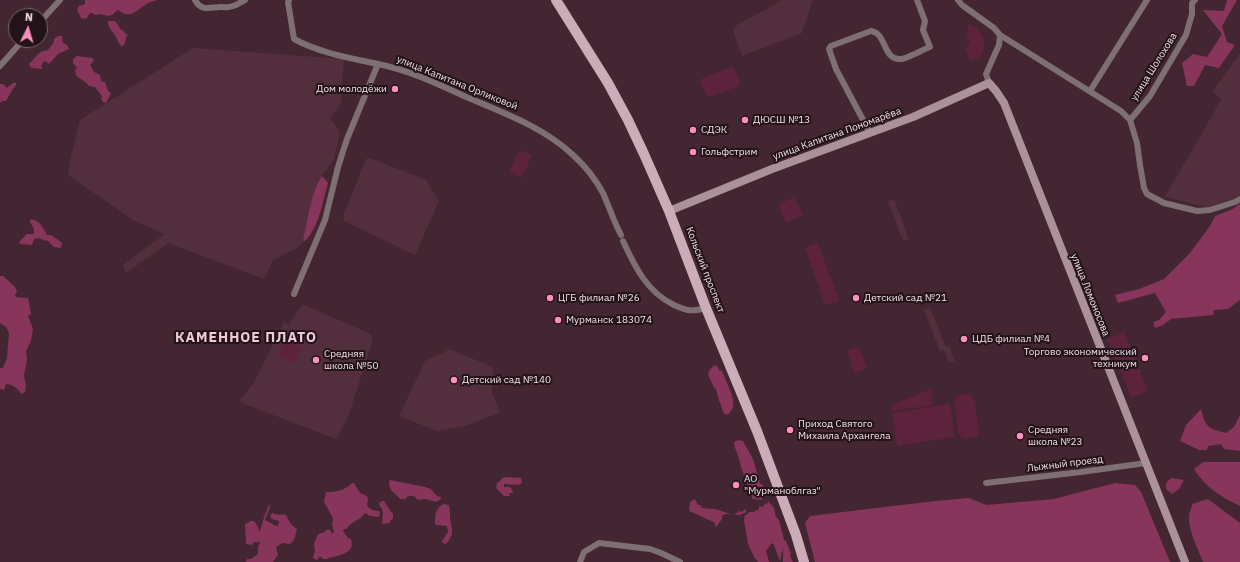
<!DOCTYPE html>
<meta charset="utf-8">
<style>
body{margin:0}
#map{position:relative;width:1240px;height:562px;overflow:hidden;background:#432631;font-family:"IBM Plex Sans",sans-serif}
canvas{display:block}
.north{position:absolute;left:8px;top:8px;width:40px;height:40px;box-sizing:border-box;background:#211319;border:1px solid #75656b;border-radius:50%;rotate:5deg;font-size:11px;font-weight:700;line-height:16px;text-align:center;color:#f4e0e7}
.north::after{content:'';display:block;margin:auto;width:14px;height:18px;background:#fe8ebd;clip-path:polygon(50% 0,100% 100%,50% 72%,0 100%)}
</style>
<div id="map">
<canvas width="1240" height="562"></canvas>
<div class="north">N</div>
</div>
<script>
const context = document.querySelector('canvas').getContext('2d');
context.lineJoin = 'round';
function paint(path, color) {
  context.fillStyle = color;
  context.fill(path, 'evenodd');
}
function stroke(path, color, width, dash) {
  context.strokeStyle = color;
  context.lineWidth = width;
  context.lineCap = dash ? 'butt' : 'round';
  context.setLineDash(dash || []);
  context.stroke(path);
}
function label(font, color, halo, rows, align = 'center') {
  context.font = font + ' "IBM Plex Sans",sans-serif';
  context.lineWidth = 4;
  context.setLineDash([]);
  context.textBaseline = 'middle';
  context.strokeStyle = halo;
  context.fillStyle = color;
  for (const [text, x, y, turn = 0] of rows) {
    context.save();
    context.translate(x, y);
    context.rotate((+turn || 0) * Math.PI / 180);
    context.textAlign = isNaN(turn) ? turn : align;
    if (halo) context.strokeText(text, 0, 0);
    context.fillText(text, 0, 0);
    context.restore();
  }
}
const built = new Path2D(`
 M781,0H813L802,33L742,56L733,31L737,25L776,4Z
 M193,48L344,59L341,103L330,119L340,132L334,160L318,181L303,241L297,248L273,260L264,279L168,243L126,273L123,265L165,234L133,220L68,175L71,156L80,120Z
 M1240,53V194L1228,203L1208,207L1165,197L1221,100L1213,91Z
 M370,158L426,180L439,201L415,255L344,221L343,216L366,159Z
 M894,199L909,239L903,241L888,202Z
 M302,304L371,334L373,340L348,417L336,439L242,403L240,400L255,381L284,322L289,325Z
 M930,308L946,347L949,346L955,361L949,363L944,350L940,351L924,310Z
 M449,349L493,367L492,393L500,412L466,426L437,431L399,416L425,361L439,354L441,355Z`);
const green = new Path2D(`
 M968,23C978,28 984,33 984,45C984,49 983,52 981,55C979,58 974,60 971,62L965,49L969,43L970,40L966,34L968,31Z
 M731,67L734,68L740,81L739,86L710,97L707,96L700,82L701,79Z
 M519,150L532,155L522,178L509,172Z
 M794,197L803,215L786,223L778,205Z
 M818,243L839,300L825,305L805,248Z
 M1124,332L1148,391L1132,398L1107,339Z
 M286,339L303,348L294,364L278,355Z
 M859,347L867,368L854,373L847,351Z
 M931,389L933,405L892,411L891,405Z
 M968,394L971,395L975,401L979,433L976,437L965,439L962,438L958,432L954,400L958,395Z
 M950,404L955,437L897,446L892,413Z`);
const forest = new Path2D(`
 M85,0H157C154,1 150,2 148,3C137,10 131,20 118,10L112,15L107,16L101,14L95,15L92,13H90L86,19L81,18L77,10L79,6L85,4Z
 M1227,0H1237L1222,26L1227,42L1235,45L1219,68L1205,65L1194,86H1187L1182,63L1193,54L1207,57L1222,34L1203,10L1224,11Z
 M108,21H115L119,26L120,29L124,31L127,36V33L128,36L126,37L125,43L122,47C118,43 118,40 115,35C111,30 108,27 108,21Z
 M58,36H62L63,43L67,45L69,49L58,54L49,64L45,61C41,64 41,65 42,69L31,68L29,64C36,58 37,51 48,50L54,42V39Z
 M77,56L92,58L94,60L93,62L90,65L94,72L100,75L101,81L105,82L108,91L111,93L106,103L103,102L101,99L102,96L95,87L89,86C85,80 80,80 76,75L75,70L77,68L73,63V59Z
 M13,83H16V85L11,92L6,101H2L0,103V84H3L7,88Z
 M322,176L328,183C323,200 319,228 305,241H303C307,223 312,189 322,176Z
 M1240,204V300L1228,309L1214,310L1213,315L1171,319L1163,325L1155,328L1153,322L1159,320L1166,312L1155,293L1118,303L1115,295L1139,289L1164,279L1190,253L1210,226L1215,216L1231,210Z
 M31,219C40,221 43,227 47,235H51L61,242L62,243L61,248L54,247L48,241C41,240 40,237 34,239L32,245L20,244L19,242L27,234H34V229L30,222Z
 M0,276H3L15,287L17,291L15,295L16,297L28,298L31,314L28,316L33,329L31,341L26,351L27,360L24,375L26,386L25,392L21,394C19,389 12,384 6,384L4,390L0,389V368H3L7,358L9,333L6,327L0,323Z
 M715,365L718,367L719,370L722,371C725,380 739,403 731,411C730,413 728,414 726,415L724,413V415L720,402L719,401L716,389L714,388C712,379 702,374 715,365Z
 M1201,409C1205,427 1209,429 1226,433L1234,427L1240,415V451L1224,449L1221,444L1208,446L1207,450H1199L1180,441L1186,425Z
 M738,440L743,441L753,459L760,483L763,486L765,492L762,500L754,499L753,500L742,470C741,466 737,451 735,448L734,442Z
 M1203,462H1240V506C1221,497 1205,487 1194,469Z
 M504,477L521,478L522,483H521L519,485L504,484V487H510L513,491L512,493H509L510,496H504L496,488L497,483C500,482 501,479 504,477Z
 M1171,478L1184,480L1179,489L1172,494L1166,489V483Z
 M390,480L425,487L431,489L437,496L441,497V499L436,502L426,499L418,500L414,496H408L405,499H400C394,491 390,493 389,482Z
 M352,483H354L360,493L367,496L368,499L367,506L372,510L379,511L380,512L379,517L370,516L365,513C360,520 357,519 351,524C349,525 348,527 346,529H344L343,531L348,538L351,539C356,555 337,555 326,559H323L320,556L317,560L313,558L315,550L314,544L317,536L320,533H323L326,530H330L332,534L334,532L332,525L333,518L324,502L326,492C337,492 344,491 352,483Z
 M1115,483L1135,485L1141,492L1170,562H815L805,523L810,516L935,501L969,498L986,505L1054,499Z
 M695,499L698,505H700L702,508L715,509L734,515L739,511L741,512L746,509V512L740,515L725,514L722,516V519L716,527L714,522C706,519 697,514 689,511L690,502Z
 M1208,499L1240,523V562H1203C1198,549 1188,530 1189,516C1189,513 1192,508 1192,504Z
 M382,501H384L391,512L393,513V518L389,523L382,524L383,513L382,508L380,507L379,503Z
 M768,501L774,508L776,517L779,520L784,540L786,541L791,553L790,556L793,562H783V547L780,561L774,545L772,543L766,551L769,562H758L756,559H755L748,544L744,520L745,515H747L749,512H753L759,509V506L763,507L765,503L767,505Z
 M269,504L270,507L265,520L274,525L278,526L279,521L272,519L270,516L272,513H274L275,515L277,514L281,515L284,514L287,516C287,520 293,527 297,529L294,540L290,544L283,543L276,547L278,555L273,562H246L247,559H251L258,554V547L260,542H254L252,545L246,544L245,524L251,521H254L258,527L259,531H260L265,514H264L266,513Z
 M443,504L449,505C450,509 450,514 450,519C452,530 455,534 446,544L443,543L442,541L448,532L447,526L436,525L435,524C435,515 435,509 443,504Z`);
const street = new Path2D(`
 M195,0C201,12 211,7 221,7C226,7 228,8 233,6C237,5 241,2 245,0
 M289,0L288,2L294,39C320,53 350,58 378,64
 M958,0L962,5L994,28L1000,35L999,45L986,74L989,83
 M40,22L60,0
 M1000,35L1121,111L1130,120L1137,143L1140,165L1144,188L1147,194L1164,203L1197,211L1210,210L1235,202L1240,199
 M0,66L23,40
 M1090,91L1147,0
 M1130,120L1150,96L1186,35L1192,14V3L1195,0
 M870,133L836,69L829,49L831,46L871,31C887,33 882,60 901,59C906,59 924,49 930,47L923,30L925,21L917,0
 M623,241C635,267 647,292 674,305C687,311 692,312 706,308
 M294,294L325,220L338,167L347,139L378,64C408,70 436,83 464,96C501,112 542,126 573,155C584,165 596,180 603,193C609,207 614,222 621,235
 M986,483L1081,472L1146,463
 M580,562L584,552L599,543L650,549L661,553L680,562`);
const secondary = new Path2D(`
 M669,211L772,169L913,117L989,83L996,91L1004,103L1185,562`);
const primary = new Path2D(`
 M556,0L608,83L628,120L644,154L669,211L706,308L757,431L796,535L804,562`);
const markers = [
 [395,89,4,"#fe8ebd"],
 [745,120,4,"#fe8ebd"],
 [693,130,4,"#fe8ebd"],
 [693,152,4,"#fe8ebd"],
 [550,298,4,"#fe8ebd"],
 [856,298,4,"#fe8ebd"],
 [558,320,4,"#fe8ebd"],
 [964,339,4,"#fe8ebd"],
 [1145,358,4,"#fe8ebd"],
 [316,360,4,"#fe8ebd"],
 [454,380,4,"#fe8ebd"],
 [790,430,4,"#fe8ebd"],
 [1020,436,4,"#fe8ebd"],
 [736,485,4,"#fe8ebd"]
];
const streetNames = [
 ["улица Шолохова",1154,67,-58],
 ["улица Капитана Орликовой",457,83,22],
 ["улица Капитана Пономарёва",837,134,-20],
 ["Кольский проспект",705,270,69],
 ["улица Ломоносова",1090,295,68],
 ["Лыжный проезд",1065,464,-7]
];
const poiNames = [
 ["Дом молодёжи",387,89,"right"],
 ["ДЮСШ №13",753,120],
 ["СДЭК",701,130],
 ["Гольфстрим",701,152],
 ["ЦГБ филиал №26",558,298],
 ["Детский сад №21",864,298],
 ["Мурманск 183074",566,320],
 ["ЦДБ филиал №4",972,339],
 ["Торгово экономический",1137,352,"right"],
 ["техникум",1137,364,"right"],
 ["Средняя",324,354],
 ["школа №50",324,366],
 ["Детский сад №140",462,380],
 ["Приход Святого",798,424],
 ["Михаила Архангела",798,436],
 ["Средняя",1028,430],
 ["школа №23",1028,442],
 ["AO",744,479],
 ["\"Мурманоблгаз\"",744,491]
];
const districtNames = [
 ["КАМЕННОЕ ПЛАТО",246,338]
];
paint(built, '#532f3e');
paint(green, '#5d233d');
paint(forest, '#88355b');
stroke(street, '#7e6f74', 6);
stroke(secondary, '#aa919a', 8);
stroke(primary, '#ccacb8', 10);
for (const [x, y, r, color] of markers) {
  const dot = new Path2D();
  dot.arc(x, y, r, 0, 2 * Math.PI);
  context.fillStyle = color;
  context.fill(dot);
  stroke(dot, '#211319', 1.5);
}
label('10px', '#f4e0e7', '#211319', streetNames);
label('10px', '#f4e0e7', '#211319', poiNames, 'left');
context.letterSpacing = '1px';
label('bold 14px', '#f0c9d8', '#211319', districtNames);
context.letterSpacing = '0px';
</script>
